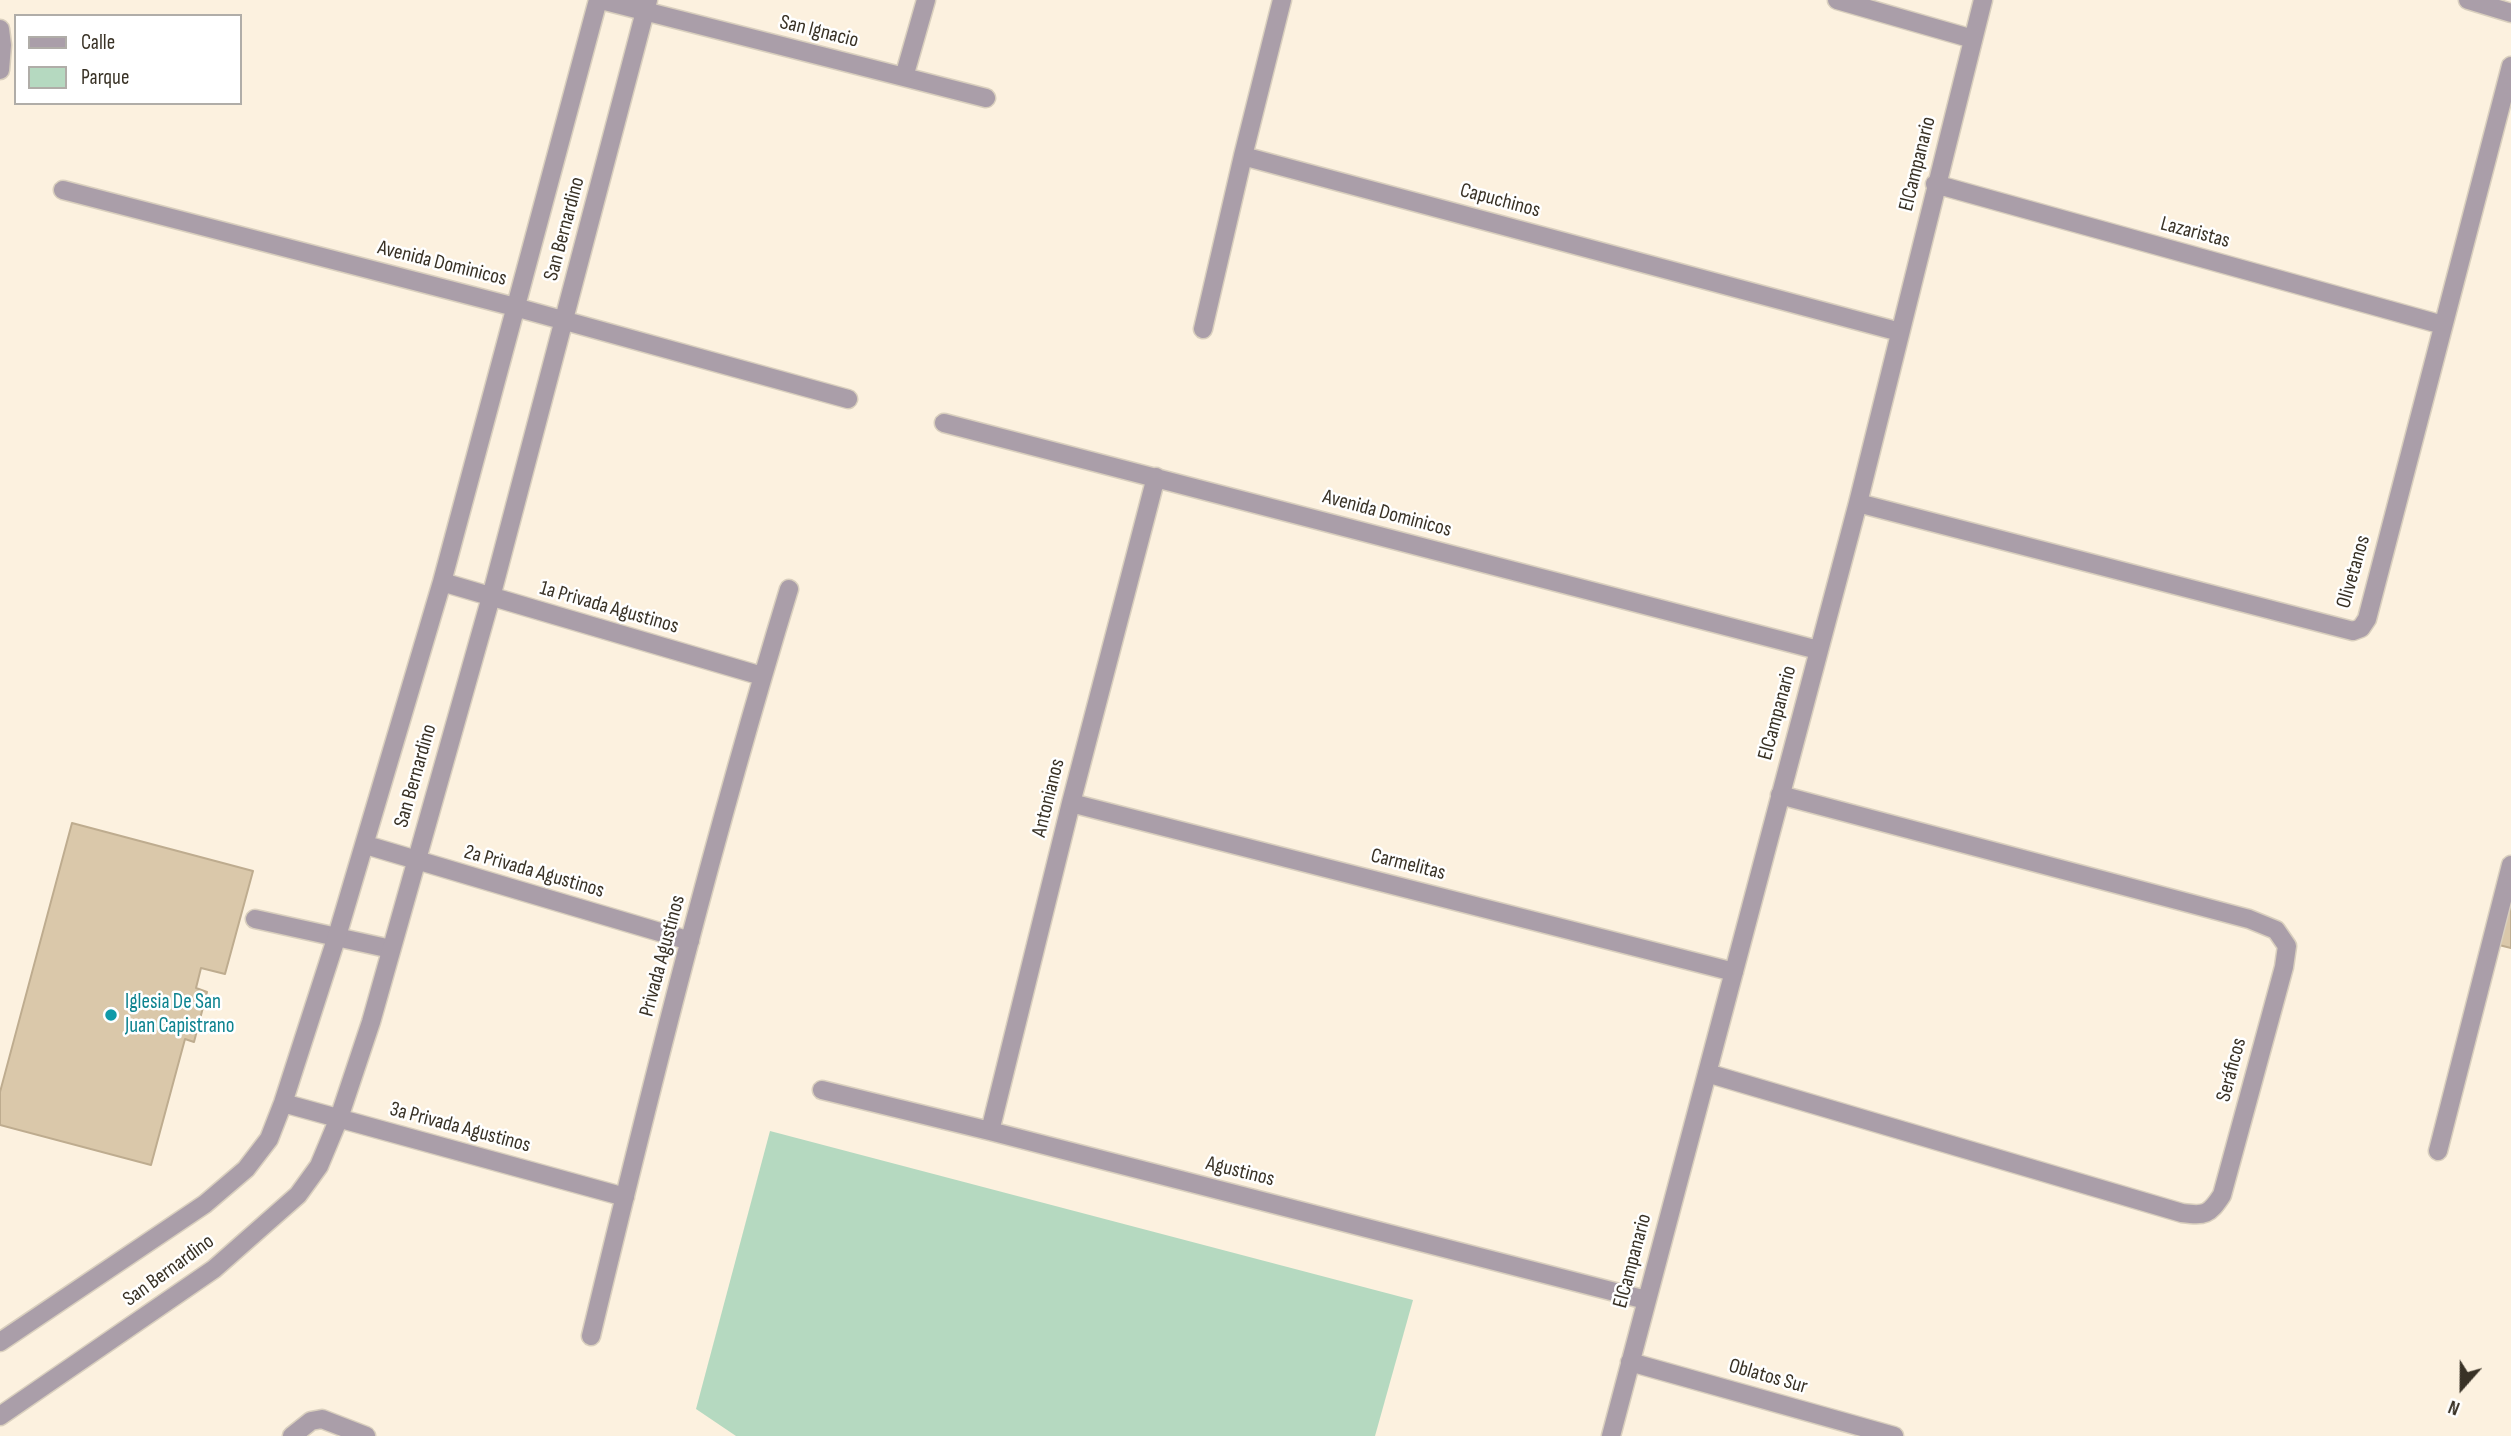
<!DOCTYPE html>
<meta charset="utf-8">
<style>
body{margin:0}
#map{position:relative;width:2511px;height:1436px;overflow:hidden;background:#fcf1df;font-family:"Sofia Sans Condensed",sans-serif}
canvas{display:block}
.legend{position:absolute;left:14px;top:14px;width:228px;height:91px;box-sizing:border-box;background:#fff;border:2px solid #b0ada8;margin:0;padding:9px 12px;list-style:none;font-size:21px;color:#393226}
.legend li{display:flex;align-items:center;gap:14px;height:35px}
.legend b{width:35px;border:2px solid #b0ada8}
.north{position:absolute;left:2427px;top:1352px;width:70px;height:70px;-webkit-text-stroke:5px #fff;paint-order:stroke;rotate:201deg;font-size:19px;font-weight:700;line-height:28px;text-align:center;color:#393226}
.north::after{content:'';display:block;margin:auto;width:24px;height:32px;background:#393226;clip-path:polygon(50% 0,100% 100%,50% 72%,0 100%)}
</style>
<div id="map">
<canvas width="2511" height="1436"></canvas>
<ul class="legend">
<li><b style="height:9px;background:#aa9ea9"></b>Calle</li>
<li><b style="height:19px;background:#b5d9c0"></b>Parque</li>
</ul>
<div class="north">N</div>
</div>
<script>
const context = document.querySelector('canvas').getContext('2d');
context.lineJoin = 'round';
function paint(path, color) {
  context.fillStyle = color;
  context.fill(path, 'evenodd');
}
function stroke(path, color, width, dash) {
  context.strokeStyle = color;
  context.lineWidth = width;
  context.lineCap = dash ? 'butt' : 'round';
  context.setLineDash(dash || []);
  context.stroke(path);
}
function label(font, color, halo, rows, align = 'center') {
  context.font = font + ' "Sofia Sans Condensed",sans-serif';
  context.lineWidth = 5;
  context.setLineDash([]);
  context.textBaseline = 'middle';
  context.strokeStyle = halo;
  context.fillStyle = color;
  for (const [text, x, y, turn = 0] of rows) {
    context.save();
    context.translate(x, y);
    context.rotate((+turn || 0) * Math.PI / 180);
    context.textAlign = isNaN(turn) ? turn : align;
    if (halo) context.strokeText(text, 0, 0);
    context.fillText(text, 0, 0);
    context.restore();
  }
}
const green = new Path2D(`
 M770,1131L1413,1300L1375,1436H736L696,1409Z`);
const building = new Path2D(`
 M72,823L253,871L225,974L201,968L196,988L207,992L194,1042L185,1039L151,1165L0,1125V1092Z
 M2511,894V948L2499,945Z`);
const service = new Path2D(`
 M0,29L2,45L0,70
 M255,919L391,949
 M2438,1151L2511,865`);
const minor = new Path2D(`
 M601,0L904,77L926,0
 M1282,0L1243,156L1900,332
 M1837,0L1973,39
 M2468,0L2511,13
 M904,77L986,98
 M1935,184L2443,325
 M63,190L515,307L848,399
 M1203,329L1243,156
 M944,423L1818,650
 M1858,503L2353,631L2361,628L2367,619L2511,66
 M442,582L762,676
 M1071,803L1734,972
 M366,845L690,941
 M1707,1073L2182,1213C2205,1216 2209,1215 2222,1195L2284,967L2287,946L2276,930L2249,919L1780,795
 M822,1090L990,1131L1646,1300
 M283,1103L625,1197
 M990,1131L1071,803L1156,477
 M591,1336C651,1086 714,835 789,589
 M0,1342L205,1204L246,1169L269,1139L283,1103L337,936L442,582L598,0
 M1630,1362L1894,1436
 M0,1416L214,1269L298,1195L319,1166L339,1118L371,1022L491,597L648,0
 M292,1436L311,1421L322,1419L366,1436
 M1611,1436L1858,503L1983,0`);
const markers = [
 [111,1015,7,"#0f9aa8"]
];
const streetNames = [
 ["San Ignacio",819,32,14],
 ["ElCampanario",1918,164,-76],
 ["Capuchinos",1500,201,15],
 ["San Bernardino",565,229,-75],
 ["Lazaristas",2195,233,15],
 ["Avenida Dominicos",442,264,14],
 ["Avenida Dominicos",1387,514,15],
 ["Olivetanos",2354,572,-74],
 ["1a Privada Agustinos",609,608,16],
 ["ElCampanario",1778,713,-75],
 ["San Bernardino",416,776,-74],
 ["Antonianos",1049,798,-76],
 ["Carmelitas",1408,865,14],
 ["2a Privada Agustinos",534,872,16],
 ["Privada Agustinos",663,956,-75],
 ["Seráficos",2232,1070,-75],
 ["3a Privada Agustinos",460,1128,15],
 ["Agustinos",1240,1172,14],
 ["ElCampanario",1633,1261,-75],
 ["San Bernardino",169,1271,-36],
 ["Oblatos Sur",1768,1377,16]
];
const cultureNames = [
 ["Iglesia De San",125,1003],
 ["Juan Capistrano",125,1027]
];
paint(green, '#b5d9c0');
paint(building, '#dac8aa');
stroke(building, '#beac8f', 2);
stroke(service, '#d9cfbe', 21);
stroke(minor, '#d9cfbe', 21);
stroke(service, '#aa9ea9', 18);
stroke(minor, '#aa9ea9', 18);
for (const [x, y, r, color] of markers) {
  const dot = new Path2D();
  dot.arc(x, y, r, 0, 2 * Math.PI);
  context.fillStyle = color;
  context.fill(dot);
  stroke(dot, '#fff', 2.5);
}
label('21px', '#393226', '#fff', streetNames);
label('21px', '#0d838f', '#fff', cultureNames, 'left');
</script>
